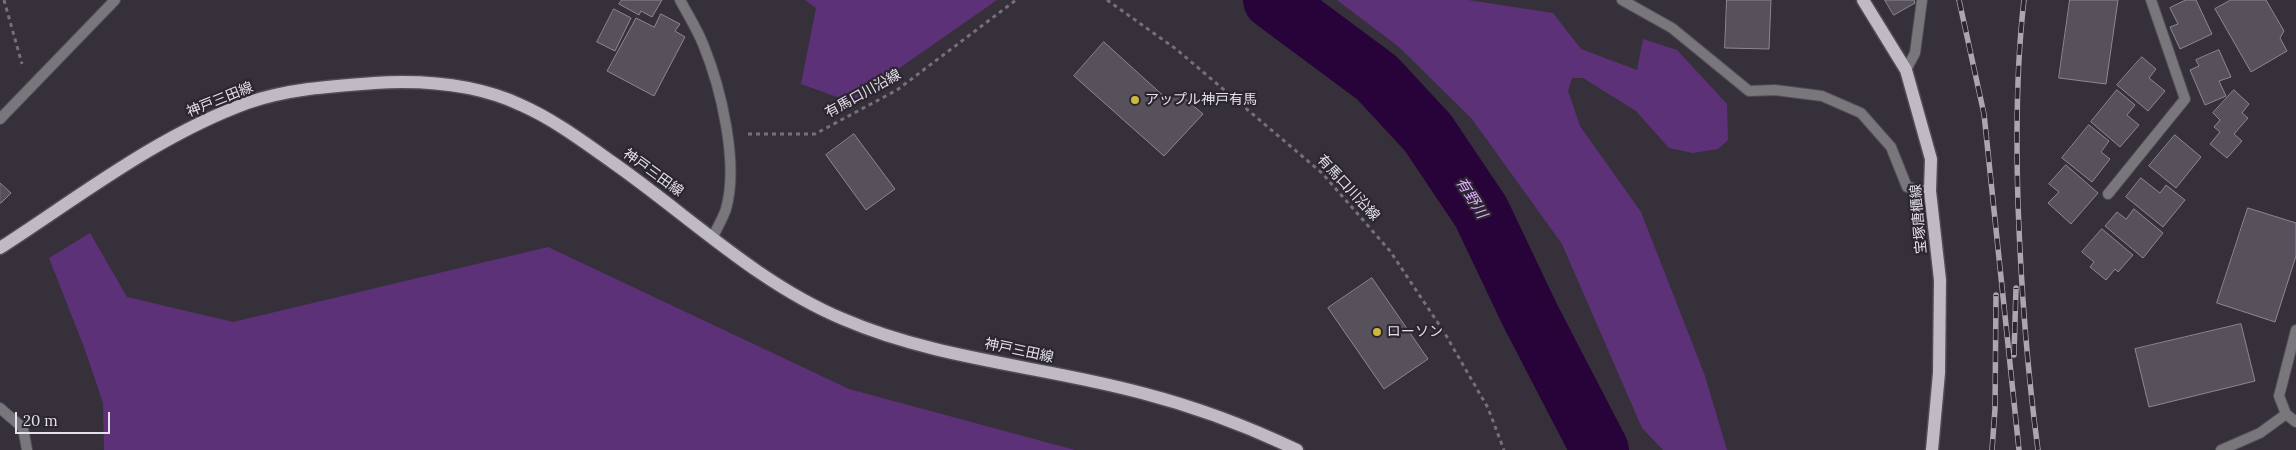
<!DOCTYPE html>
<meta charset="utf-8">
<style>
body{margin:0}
#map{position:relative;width:2296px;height:450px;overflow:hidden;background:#36303b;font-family:Lora,serif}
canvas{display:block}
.scale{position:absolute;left:15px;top:412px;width:95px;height:22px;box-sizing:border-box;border:2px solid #e5e1e8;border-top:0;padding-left:6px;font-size:15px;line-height:18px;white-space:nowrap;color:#e5e1e8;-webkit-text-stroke:4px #2c2631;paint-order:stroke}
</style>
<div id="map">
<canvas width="2296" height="450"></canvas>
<div class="scale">20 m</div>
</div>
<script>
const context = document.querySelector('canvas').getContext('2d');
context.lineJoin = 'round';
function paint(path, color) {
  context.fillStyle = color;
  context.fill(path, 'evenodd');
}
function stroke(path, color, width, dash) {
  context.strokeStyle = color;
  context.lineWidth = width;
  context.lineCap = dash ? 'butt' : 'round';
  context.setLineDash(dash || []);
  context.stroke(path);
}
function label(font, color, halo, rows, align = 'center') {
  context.font = font + ' Lora,"Noto Sans JP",serif';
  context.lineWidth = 4.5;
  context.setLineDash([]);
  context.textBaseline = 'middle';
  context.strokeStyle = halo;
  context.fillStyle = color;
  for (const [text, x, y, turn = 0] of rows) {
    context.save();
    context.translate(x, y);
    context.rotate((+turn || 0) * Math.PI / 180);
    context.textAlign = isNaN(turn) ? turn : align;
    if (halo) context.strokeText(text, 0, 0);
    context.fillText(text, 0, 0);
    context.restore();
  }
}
const green = new Path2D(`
 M805,0H997L851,102L801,84L816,8Z
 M1337,0H1468L1553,13L1581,49L1637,70L1643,39L1677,50L1727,104L1728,140L1718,149L1693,153L1669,148L1636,111L1583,78H1572L1568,91L1580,126L1641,212L1705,376L1727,450H1663L1642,428L1562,244L1472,119L1399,47Z
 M90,233L127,297L233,322L548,247L849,389L1075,450H104L103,403L84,347L49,258Z`);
const river = new Path2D(`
 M1272,0L1377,78L1428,133L1481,212L1530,315L1600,450`);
const building = new Path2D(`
 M622,0H662L652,17L641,11L639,15L619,4Z
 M1727,0H1771L1769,49L1725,48Z
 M1885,0H1914L1915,3L1894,15Z
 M2070,0H2118L2106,84L2059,78Z
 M2186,0H2196L2212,34L2180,49L2170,27L2178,24L2170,8Z
 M2231,0H2266L2284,31L2280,38L2287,51L2251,72L2215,9Z
 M614,9L631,18L615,51L597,42Z
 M661,14L680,24L675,31L685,37L654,96L607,71L636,18L654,27Z
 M1104,42L1169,101L1177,92L1203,114L1164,156L1074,76Z
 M2219,50L2231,77L2219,81L2226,96L2205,105L2190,70L2199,66L2196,60Z
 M2142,57L2156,69L2149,78L2165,91L2148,111L2117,85Z
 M2117,90L2135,105L2127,115L2139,125L2120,147L2091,122Z
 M2234,90L2249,104L2242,113L2248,118L2234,134L2242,141L2227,158L2210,144L2220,132L2214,127L2220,120L2213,113Z
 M2089,125L2109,141L2101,152L2110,159L2092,182L2062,158Z
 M854,134L895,189L866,210L826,155Z
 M2175,135L2201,157L2176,188L2149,166Z
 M2066,165L2098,193L2071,224L2048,203L2059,192L2049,184Z
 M2141,178L2160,193L2166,185L2185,200L2163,227L2126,197Z
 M0,183L11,193L1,203H0Z
 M2248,208L2296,223V256L2275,322L2217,303Z
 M2134,209L2163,233L2143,258L2105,226L2117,212L2126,219Z
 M2102,229L2133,255L2118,272L2115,269L2106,280L2090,267L2094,262L2082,252Z
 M1372,278L1428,359L1384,389L1328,308Z
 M2241,324L2255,381L2149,407L2135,349Z`);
const path = new Path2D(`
 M4,0L22,64
 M1107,0L1176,49L1322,173L1390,251L1444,332L1488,408L1504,450
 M748,134H815L897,90L1016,0`);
const service = new Path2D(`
 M1622,0L1672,28L1749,91L1775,90L1822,96L1861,113L1891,147L1907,187L1930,191
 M0,408L23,428L27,450`);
const minor = new Path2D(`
 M680,0C688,15 697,29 703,44C721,88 739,163 726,209C723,218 717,228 713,237
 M1906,70L1915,53L1922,0
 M0,119L115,0
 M2108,194L2185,99L2151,0
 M2296,330L2279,396L2286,414L2296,422
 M2221,450L2260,433L2286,414`);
const primary = new Path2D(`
 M1863,0L1906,70L1931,159L1930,191L1940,280L1939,373L1932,450
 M0,248C79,197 157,136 247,103C287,89 332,86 374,83C423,80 476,84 521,105C553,119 584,142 612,162C688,215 757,283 843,319C938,360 1043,366 1142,393C1196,407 1247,426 1297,450`);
const rail = new Path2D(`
 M1959,0L1984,114L2019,450
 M2024,0C2016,68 2016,136 2018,204C2021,287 2027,368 2038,450
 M2014,355L2016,288
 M1992,450L1995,409L1996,295`);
const markers = [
 [1135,100,5,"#ccb939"],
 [1377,332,5,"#ccb939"]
];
const streetNames = [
 ["有馬口川沿線",863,94,-29],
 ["神戸三田線",220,100,-22],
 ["神戸三田線",653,173,36],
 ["有馬口川沿線",1348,188,47],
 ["宝塚唐櫃線",1919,219,-95],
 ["神戸三田線",1019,351,12]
];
const poiNames = [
 ["アップル神戸有馬",1145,100],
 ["ローソン",1387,332]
];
const waterNames = [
 ["有野川",1471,198,58]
];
paint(green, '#5d3178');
stroke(river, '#270339', 58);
paint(building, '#57515c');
stroke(building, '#8e8793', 1);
stroke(service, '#524c57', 12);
stroke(minor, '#524c57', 12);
stroke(primary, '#524c57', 15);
stroke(path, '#757079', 3, [4, 4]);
stroke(service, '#7a777c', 10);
stroke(minor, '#7a777c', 10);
stroke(primary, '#c0bac5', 12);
stroke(rail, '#aba6af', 5.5);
stroke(rail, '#2c2631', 4, [11]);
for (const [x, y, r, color] of markers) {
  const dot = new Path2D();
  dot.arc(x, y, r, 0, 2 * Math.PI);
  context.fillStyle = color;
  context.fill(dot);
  stroke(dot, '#2c2631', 2);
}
label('14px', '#e5e1e8', '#2c2631', streetNames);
label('14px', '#e5e1e8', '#2c2631', poiNames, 'left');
label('italic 15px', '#ddacfe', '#2c2631', waterNames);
</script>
